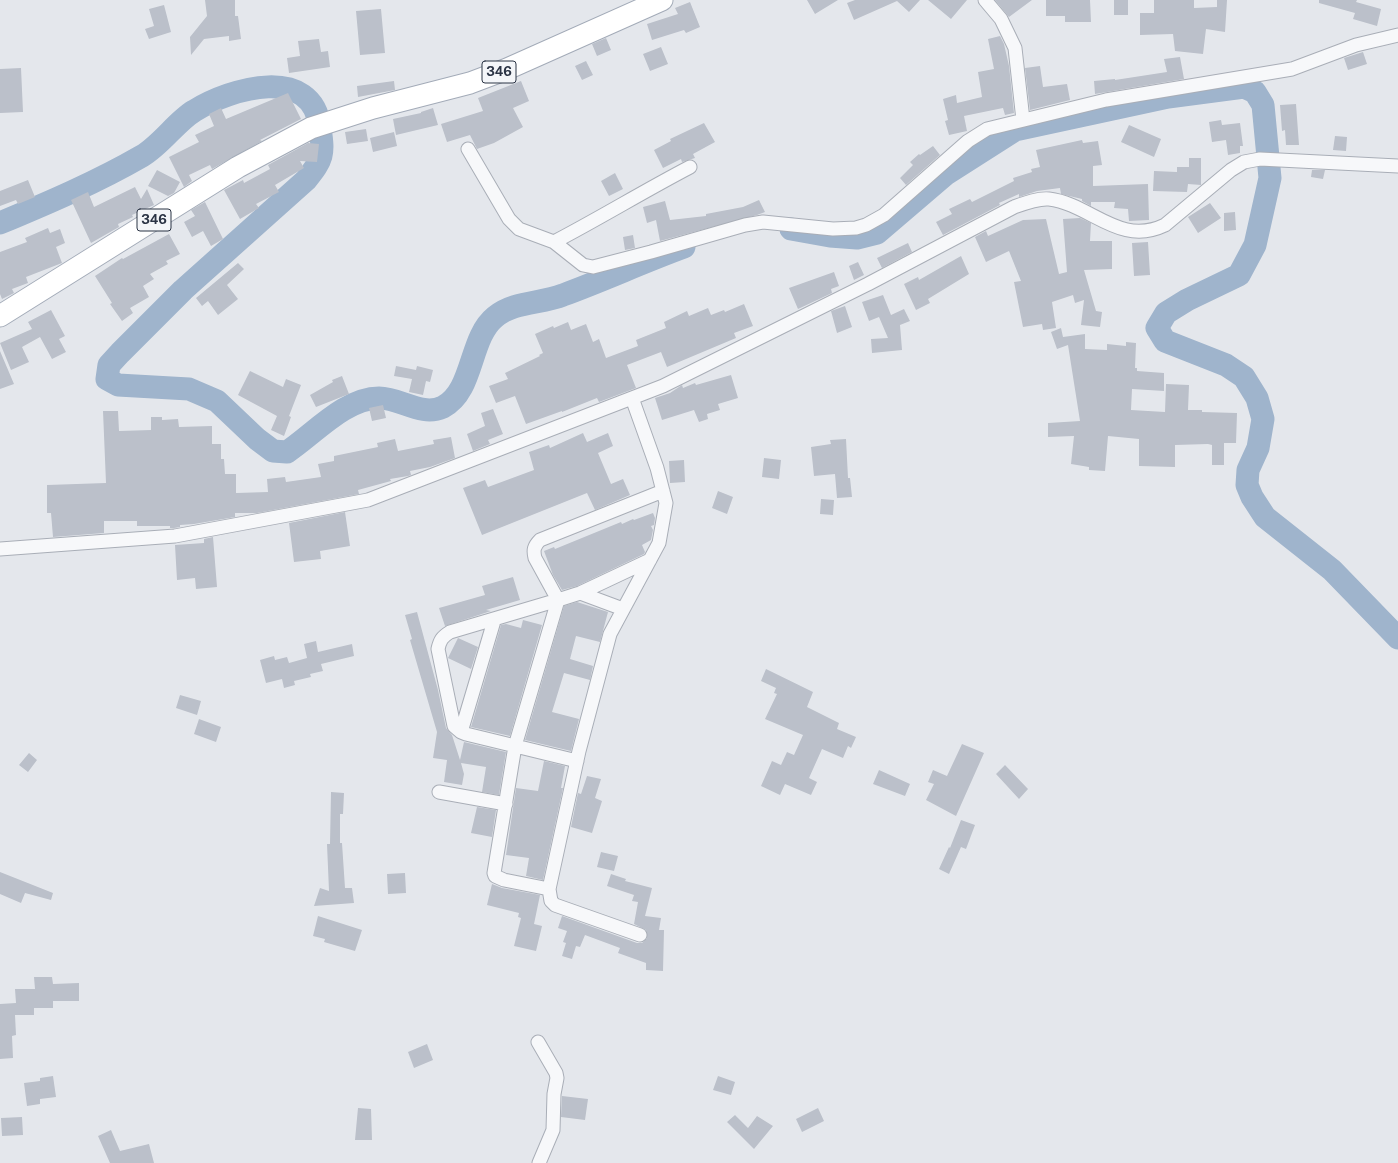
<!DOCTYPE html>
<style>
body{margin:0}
canvas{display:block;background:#e4e7ec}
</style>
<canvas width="1398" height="1163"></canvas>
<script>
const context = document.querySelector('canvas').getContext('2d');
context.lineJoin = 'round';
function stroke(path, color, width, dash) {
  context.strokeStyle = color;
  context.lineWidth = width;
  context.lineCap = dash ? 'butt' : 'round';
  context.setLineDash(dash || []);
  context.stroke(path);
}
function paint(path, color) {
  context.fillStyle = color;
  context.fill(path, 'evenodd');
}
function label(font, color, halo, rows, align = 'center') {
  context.font = font + ' "Public Sans",sans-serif';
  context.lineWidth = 4;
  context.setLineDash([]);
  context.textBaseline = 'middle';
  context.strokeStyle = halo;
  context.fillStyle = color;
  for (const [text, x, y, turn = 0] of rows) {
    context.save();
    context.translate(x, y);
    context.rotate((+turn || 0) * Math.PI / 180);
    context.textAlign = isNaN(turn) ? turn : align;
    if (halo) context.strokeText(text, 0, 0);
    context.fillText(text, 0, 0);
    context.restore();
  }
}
const river = new Path2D(`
 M0,223C48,203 97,182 142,156C161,145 177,121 194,111C231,88 313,64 320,128C324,155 323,159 306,180L183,290L120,353L109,365L107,379L118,385L189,389L217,401L257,439L273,451L287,452C313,435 345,398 379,398C401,398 421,417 443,407C474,391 469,338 495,317C514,301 541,304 563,295C604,280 643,262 684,247
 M791,229L830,236L857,238L877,233L946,174L1015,130L1168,97L1244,87L1255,92L1263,105L1270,178L1255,245L1239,275L1187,300L1166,313L1157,328L1165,341L1226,365L1244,377L1257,398L1263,419L1258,448L1248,470L1247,485L1252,497L1265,517L1332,570L1398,638`);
const building = new Path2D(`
 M205,0H235V16H238L241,39L229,41V36L204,39L191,55L190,37L207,16Z
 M807,0H838L815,14Z
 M855,0H920L909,12L897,1L854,20L847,3Z
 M928,0H967L951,19Z
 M995,0H1032L1009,17Z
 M1046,0H1090L1091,22H1065V16H1046Z
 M1114,0H1128V15H1114Z
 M1154,0H1194V8L1217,7V0H1227L1225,32L1206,29L1203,54L1175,51L1173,34L1140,35V13H1154Z
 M1319,0H1357L1356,2L1381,9L1377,26L1353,19L1355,13L1319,3Z
 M690,2L700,27L686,33L684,30L652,40L647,24L678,14L675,8Z
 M164,5L171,32L149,39L145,29L154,26L149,9Z
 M381,9L385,53L360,55L356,11Z
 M1000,36L1004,44L1009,66L1014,113L1005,115L1003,108L964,116L967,131L949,135L945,121L948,120L943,99L956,95L957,103L982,97L978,72L994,69L988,39Z
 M606,38L611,50L597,56L592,44Z
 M319,39L321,52L328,51L330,67L289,73L287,58L300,56L298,41Z
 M661,47L668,64L650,71L643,54Z
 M1363,52L1367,64L1348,70L1344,58Z
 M1180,57L1184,79L1095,94L1094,81L1115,79V80L1167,72L1164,59Z
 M586,61L593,75L582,80L575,66Z
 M1040,66L1043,87L1067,84L1070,100L1030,110L1025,68Z
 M21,68L23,112L0,113V69Z
 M394,81L395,90L358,97L357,86Z
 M521,81L529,101L513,108L523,127L494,143L477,149L470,135L447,142L441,124L483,111L478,98Z
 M288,93L301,119L260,140L262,141L212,169L210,165L189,175L192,181L184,187L169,157L199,142L195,135L214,126L209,114L221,108L226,119Z
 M1296,104L1299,145H1286L1285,130L1282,131L1280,105Z
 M433,108L438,125L396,135L393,119L421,113V112Z
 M1221,120L1222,125L1240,123L1243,146H1240V153L1228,155L1226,140L1212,142L1209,122Z
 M704,123L715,142L693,154L695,158L682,162L681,159L663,168L654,150L671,141L670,139Z
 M1129,125L1161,139L1154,157L1121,142Z
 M366,129L368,141L347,144L345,132Z
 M394,132L397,146L373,152L370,138Z
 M1335,136L1347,137L1346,151L1333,150Z
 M1082,140L1083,143L1098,141L1102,165L1093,166V186L1148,184L1149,220L1129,221L1128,209L1114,208L1115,202H1091V206L1082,201V199L1061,194L1060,188L1037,191L1019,197V194L999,203L1000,205L943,235L936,222L952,214L949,209L970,199L972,202L1014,181L1013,178L1032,172L1031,169L1040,167L1036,150Z
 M308,143L319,144L317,162L300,161L304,168L275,185L279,192L256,204L259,208L240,219L224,190L243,180L244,183L270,169L268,165Z
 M933,146L940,155L906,185L900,178L913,165L910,162L919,154L920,155Z
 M1189,158H1201V185L1188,184L1187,192L1153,191L1154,171L1177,172V167H1189Z
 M157,170L180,182L174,193L168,196L148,186Z
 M1312,170H1325L1323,179L1311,177Z
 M615,173L623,189L609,196L601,181Z
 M28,180L35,197L18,204L16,200L0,206V191Z
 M135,187L141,199L147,189L154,205L132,215L133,217L118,224L119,227L91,243L71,200L88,192L94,207Z
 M759,200L765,212L757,215L660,241L656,220L647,223L643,207L665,201L670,220L706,216V214L743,207Z
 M205,202L223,239L211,246L203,231L192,237L184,222L195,216L191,210Z
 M1210,203L1221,218L1198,233L1188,217Z
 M1235,212L1236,230L1224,231V213Z
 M1080,218L1091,223L1090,241H1112V269L1084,270L1096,311L1102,312L1100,327L1081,325L1084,300L1075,303L1073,295L1052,302L1056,328L1043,330L1042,324L1023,327L1014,282L1021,281L1009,251L986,262L975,237L986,231L988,236L1023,220L1046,219L1059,274L1067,272L1063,219Z
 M48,228L50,233L60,229L65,243L56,247L62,263L26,277L28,283L12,289L14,293L2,299L0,294V252L27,242L25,238Z
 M169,234L180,254L166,261L168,264L150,274L154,279L143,286L149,297L130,308L133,313L122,321L110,304L112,303L95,276L122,258L123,259Z
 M633,235L635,248L625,250L623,237Z
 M1148,242L1150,275L1134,276L1132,243Z
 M908,243L912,252L882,268L877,258Z
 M961,256L969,274L928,299L930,303L916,310L904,284L918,277L919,280Z
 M858,262L864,275L854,280L849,266Z
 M238,263L244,269L227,285L238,299L218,315L208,301L202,306L196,298Z
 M834,272L839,286L831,289L832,293L798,309L789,288Z
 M883,295L891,315L904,309L910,321L900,325L902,350L872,353L871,339L888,338L879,317L869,321L862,302Z
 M744,304L753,326L734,333L736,338L667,367L661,352L627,365L636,388L599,402L597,398L562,412V411L526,424L515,396L496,403L489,386L508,379L505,373L540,356L539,355L543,353L535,334L553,326L554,328L568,322L571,330L586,324L593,342L599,339L606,358L638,346L636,340L666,328L664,322L687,311L689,316L708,308L711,315L724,310L725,312Z
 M845,306L852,327L837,333L831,311Z
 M51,310L65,336L59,339L66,352L52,359L40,337L22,347L29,362L11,370L0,343L32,329L28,322Z
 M1061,328L1063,337L1085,334V349L1107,350V344L1126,346V342L1136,343L1135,368H1137V371L1164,373V391L1132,389L1131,410L1165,412L1166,384L1189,385L1188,410H1202V412L1237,413L1236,443H1224V465H1212V445L1208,444L1175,445V467L1139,466V439L1108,436L1105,471L1089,470V467L1071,464L1074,436L1048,437V423L1080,421L1068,345L1057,349L1051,332Z
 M0,351L14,384L0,389Z
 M396,366L416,370L417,366L433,370L430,382L426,381L423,395L409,392L412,379L394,376Z
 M250,371L283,387L286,379L301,385L289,416L291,417L284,436L271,430L277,416L238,395Z
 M731,375L738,398L718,404L720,410L707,414L708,419L699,422L694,410L662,420L655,398L670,393L682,385L683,388L695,383L696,385Z
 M342,376L349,394L316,407L310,395L333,382L332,380Z
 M383,405L386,418L372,421L369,408Z
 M493,409L503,434L488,440L490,444L473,451L467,434L485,426L481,413Z
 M103,411H118L119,431L151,430V417H162V420L178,419L179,427L212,426V444H221V459H224L225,474H236V493L268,492L267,479L285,477L286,482L321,477L318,464L334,461V456L378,447L377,443L395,439L398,451L434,444L433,440L451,437L455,458L430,467L410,471L411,475L408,476L390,479L391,481L358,490L359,494L257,513H235V517L194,524L180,525V527L174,528H170V526H137V521H104V533L53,537L51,513H47V485L106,483Z
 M583,433L587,442L608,433L613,446L598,453L611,484L623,479L630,495L595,510L587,493L482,535L463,488L485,480L488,487L534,470L529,452L549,445L550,448Z
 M846,439L848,478H850L852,497L837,498L835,474L814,476L811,447L831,444L830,440Z
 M764,458L781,460L779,479L762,477Z
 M684,460L685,482L670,483L669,461Z
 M718,491L733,497L727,514L712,508Z
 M821,499L834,500L833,515L820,514Z
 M345,512L350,546L320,551L321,559L294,562L289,523Z
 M653,513L655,518L654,525L651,526L653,530L651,540L642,545L645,552L644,554L577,586L562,590L553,575L544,551L554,547L555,549L621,522L622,524L633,519L634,520Z
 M213,537L217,587L196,589L195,578L177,580L175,545L204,543V539Z
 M513,577L520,600L486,610L491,611L445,626L439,608L485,595L482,586Z
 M577,602L608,612L600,642L576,636L570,659L593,666L590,680L564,673L552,712L579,719L571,751L525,740L564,606Z
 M417,612L438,690L446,728L452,735L460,760L464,742L506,752L499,795L482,792L486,767L461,763L464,774L462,785L444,782L447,760L433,758L437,732L410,640L412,639L405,615Z
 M523,620L542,625L510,736L471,727L501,625L506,624L521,628Z
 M458,638L478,647L471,669L448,658Z
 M316,641L318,652L352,644L354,656L321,664L323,671L310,674L311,677L294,681L295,685L284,688L282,679L266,683L260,660L274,656L275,660L287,657L289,663L307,658L304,644Z
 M766,669L813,692L807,707L839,723L837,729L856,737L851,748L848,746L843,758L822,749L809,778L817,782L811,795L785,784L780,795L761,786L772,761L781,765L787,752L794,755L803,735L765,719L777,694L774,693L776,688L761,681Z
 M180,695L201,701L197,715L176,708Z
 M199,719L221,727L216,742L194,734Z
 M962,744L984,753L956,816L926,800L934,784L928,782L933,770L947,776Z
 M29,753L37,760L28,772L19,765Z
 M544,761L565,766L561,788H563L543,880L526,876L529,858L506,855L516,788L538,791Z
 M1005,765L1028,789L1019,799L996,774Z
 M879,770L910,784L905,796L873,784Z
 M587,776L601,779L595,798L602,801L592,833L571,827L578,793L581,794Z
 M331,792L344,793L343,814H340V843H342L345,888H352L354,903L314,906L320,888L329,891L327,844H330Z
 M477,807L496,810L492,837L471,833Z
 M961,820L975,825L966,849L961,847L949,874L939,869L949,847L950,848Z
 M601,852L618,856L614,871L597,867Z
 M0,872L53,893L51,900L25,893L21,903L0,894Z
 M405,873L406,893L388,894L387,874Z
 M611,874L626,879L625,881L652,888L645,916L661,918L659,930H664L663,971L646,970V963L618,953L620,948L585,935L580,947L576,946L572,959L562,956L566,943L563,942L567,931L558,928L562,916L637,943H642L647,938L646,930L634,924L638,902L632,901L634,895L607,886Z
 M492,884L502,888L540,895L534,924L542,926L536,951L514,946L521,918L518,917L519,913L487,905Z
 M318,916L362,930L355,951L324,942L325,939L313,936Z
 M34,977H52L53,984L79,983V1001H53V1008H34V1015H15L16,1035L12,1036L13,1058L0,1059V1004L16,1003L15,989H35Z
 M427,1044L433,1060L414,1068L408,1052Z
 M53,1076L56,1097L40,1099V1104L27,1106L24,1083L40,1081V1078Z
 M718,1076L735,1082L731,1095L713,1090Z
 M562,1096L588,1099L585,1120L561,1117Z
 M358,1108L371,1109L372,1140H355Z
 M818,1108L824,1121L802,1132L796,1119Z
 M735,1115L748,1128L757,1116L773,1126L754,1149L727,1122Z
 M22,1117L23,1135L2,1136L1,1118Z
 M111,1130L120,1151L149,1144L154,1163H110L98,1136Z`);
const street = new Path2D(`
 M985,0L1001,19L1015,48L1023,120
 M468,149L509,219L519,229L554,242L583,265L593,267L651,252L745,225L763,222L833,229L856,228L866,225L884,215L968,141L987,129L1106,100L1292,69L1356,45L1398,35
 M554,242C600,218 644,191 690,167
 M632,398L657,468L666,503L659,543L610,634L579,751L549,889L551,901L555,905L640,935
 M0,549L175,536L368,500L663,386L868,284L1014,207C1025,203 1038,198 1049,199C1091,204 1119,247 1165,225L1231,170L1244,162L1260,159L1398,166
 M580,593L623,609
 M461,732L494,621
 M577,761L466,734L461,732L454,726L438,649C440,640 442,637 450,632L558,600L535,558C533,550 534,546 540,540L663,491
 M439,792L506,804
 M549,889L504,880L495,876L494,873L515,746L558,600L580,593L650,560
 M538,1042L556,1073L557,1078L554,1094L553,1130L539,1163`);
const primary = new Path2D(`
 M0,316L238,167L311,128L373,108L470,83L507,69L662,0`);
const shields = [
 [499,72,34],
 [154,220,34]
];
const shieldNames = [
 ["346",499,72],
 ["346",154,220]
];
stroke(river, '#9fb4cc', 23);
paint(building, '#bbc0ca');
stroke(street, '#a9aeb7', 15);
stroke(primary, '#a3abb8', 23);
stroke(street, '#f7f8fa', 13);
stroke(primary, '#fff', 21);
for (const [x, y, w] of shields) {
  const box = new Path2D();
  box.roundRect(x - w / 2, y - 11, w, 22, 3);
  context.fillStyle = '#f4f6f9';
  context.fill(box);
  stroke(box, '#2b3445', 1);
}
label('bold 13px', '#2b3445', null, shieldNames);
</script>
